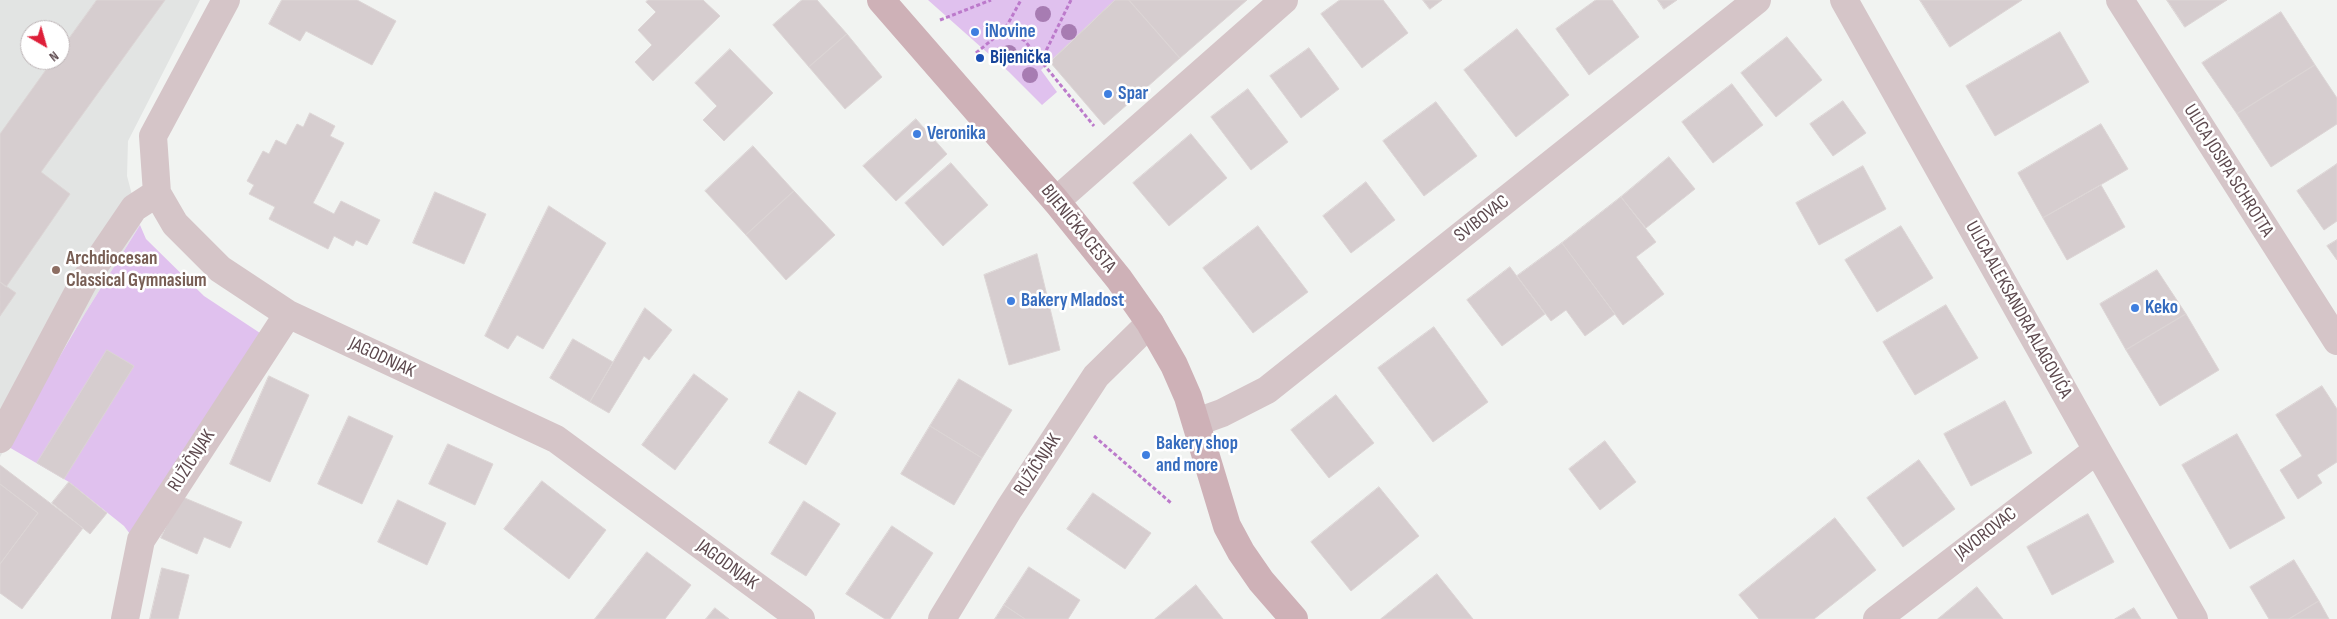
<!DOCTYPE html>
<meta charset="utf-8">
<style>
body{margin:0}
#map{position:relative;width:2337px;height:619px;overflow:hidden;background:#f1f3f1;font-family:"Sofia Sans Condensed",sans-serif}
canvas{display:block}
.north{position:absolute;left:20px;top:20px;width:50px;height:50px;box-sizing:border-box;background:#fff;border:1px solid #beb6b8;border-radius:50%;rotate:142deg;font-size:14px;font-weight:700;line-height:20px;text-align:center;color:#5d494e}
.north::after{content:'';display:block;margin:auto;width:18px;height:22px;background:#de1f39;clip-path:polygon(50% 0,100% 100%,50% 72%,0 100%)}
</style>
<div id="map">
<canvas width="2337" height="619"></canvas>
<div class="north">N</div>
</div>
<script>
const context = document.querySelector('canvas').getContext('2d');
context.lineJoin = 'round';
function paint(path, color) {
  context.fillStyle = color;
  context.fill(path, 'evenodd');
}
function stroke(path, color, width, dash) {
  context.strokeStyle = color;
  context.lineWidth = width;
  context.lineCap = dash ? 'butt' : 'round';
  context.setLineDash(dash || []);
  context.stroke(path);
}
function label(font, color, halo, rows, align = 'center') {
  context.font = font + ' "Sofia Sans Condensed",sans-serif';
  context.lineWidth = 5;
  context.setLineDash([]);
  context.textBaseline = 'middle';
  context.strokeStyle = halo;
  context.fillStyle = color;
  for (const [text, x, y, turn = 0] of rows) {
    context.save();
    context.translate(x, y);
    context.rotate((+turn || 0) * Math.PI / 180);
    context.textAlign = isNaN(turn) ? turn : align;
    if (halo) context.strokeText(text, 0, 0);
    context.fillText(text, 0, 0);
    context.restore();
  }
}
const education = new Path2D(`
 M0,0H200L128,141L127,176L140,225L84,315L0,457ZM30,30H60V60H30Z`);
const green = new Path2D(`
 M928,0H1115L1041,70L1057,92L1042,105L1009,72Z
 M140,225L146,239L204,296L260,333L130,534L124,526L69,482L7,446L84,315Z`);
const building = new Path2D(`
 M97,0H165L41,172L70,194L6,287L0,282V134L53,60H60V51Z
 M282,0H357L396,21L372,65L306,31L300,41L269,24Z
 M648,0H703L720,16L653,81L635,62L652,45L638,30L656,12L646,2Z
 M802,0H817L847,34L809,67L773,25Z
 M1115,0H1129L1180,58L1104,125L1050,62Z
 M1129,0H1247L1180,58Z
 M1340,0H1383L1408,33L1362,68L1321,14Z
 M1423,0H1442L1430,9Z
 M1596,0H1612L1639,37L1589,75L1556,29Z
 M1658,0H1677L1664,9Z
 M1920,0H2022L1950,47Z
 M2167,0H2227L2185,27Z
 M2281,12L2315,65L2237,114L2202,63Z
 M1517,29L1569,95L1516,137L1464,70Z
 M2060,32L2089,82L1995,136L1966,86Z
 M847,34L882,77L845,109L809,67Z
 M1787,37L1822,80L1776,117L1741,73Z
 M1309,48L1339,89L1301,118L1270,76Z
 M730,49L773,93L724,141L703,120L717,106L695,83Z
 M2315,65L2337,98V124L2271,167L2237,114Z
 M1732,84L1763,125L1713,163L1682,122Z
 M1248,89L1288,142L1251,170L1211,117Z
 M1843,101L1866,133L1833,156L1810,124Z
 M1436,102L1477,156L1424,196L1383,141Z
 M310,113L335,126L330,136L344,143L313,203L334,214L341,201L380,220L367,245L356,240L353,246L334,236L328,249L269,219L275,207L249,194L254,185L247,181L263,151L269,154L276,140L286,145L297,124L303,127Z
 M916,119L947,154L896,201L863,166Z
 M2101,124L2128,169L2043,218L2018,173Z
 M1191,134L1227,178L1169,226L1133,183Z
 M753,146L794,191L746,235L705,191Z
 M1669,157L1695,189L1646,228L1621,197Z
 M951,163L988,205L943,246L905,203Z
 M2337,164V221L2324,230L2297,191Z
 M1863,166L1886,209L1819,245L1796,203Z
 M1366,182L1395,220L1351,253L1323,216Z
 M2101,185L2125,227L2067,260L2043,218Z
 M794,191L835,235L786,280L746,235Z
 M435,192L486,214L464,264L413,243Z
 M1621,197L1656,242L1636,257L1664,294L1623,325L1562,243Z
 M549,206L606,243L543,349L517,335L508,349L485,336Z
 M1258,226L1308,292L1253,333L1203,268Z
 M1901,226L1933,278L1877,312L1845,260Z
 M2337,240V260L2327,246Z
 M1562,243L1615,314L1585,336L1566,310L1551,321L1517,276Z
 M1037,254L1060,350L1009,365L984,275Z
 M1510,267L1545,314L1502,346L1467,300Z
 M2157,270L2186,314L2126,350L2100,304Z
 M0,282L16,293L0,316Z
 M1946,305L1978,358L1915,395L1883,342Z
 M645,308L672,330L649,360L644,356L609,413L590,402Z
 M2186,314L2219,370L2160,406L2126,350Z
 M1434,327L1488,402L1433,442L1378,368Z
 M573,339L613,362L590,402L550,378Z
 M107,350L134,366L64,479L37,463Z
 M694,374L728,399L675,470L642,445Z
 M269,376L309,395L270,482L230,464Z
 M959,379L1012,410L982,458L930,426Z
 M2322,386L2337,409V462L2317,475L2322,483L2298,499L2280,470L2302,456L2276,415Z
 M799,391L836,413L806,465L769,443Z
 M1336,395L1374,443L1329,478L1291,430Z
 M2005,401L2032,453L1971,486L1944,434Z
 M349,416L393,436L362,504L318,484Z
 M930,426L982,458L954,505L901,474Z
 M2237,434L2285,518L2230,549L2182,465Z
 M1605,441L1636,482L1600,510L1569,469Z
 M448,444L493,464L475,505L429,484Z
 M1919,460L1955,509L1903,547L1867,498Z
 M0,465L83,528L22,609L0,593V564L38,513L0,484Z
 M542,481L606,530L569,579L504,529Z
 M69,482L107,513L90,534L52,503Z
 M0,484L38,513L0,564Z
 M1379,487L1419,536L1351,591L1311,542Z
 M1093,493L1151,533L1125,569L1067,529Z
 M180,496L242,522L230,548L204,537L197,554L161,538Z
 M398,500L446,523L427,565L378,542Z
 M804,501L840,524L806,576L771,554Z
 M2088,514L2114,562L2052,595L2027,547Z
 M1835,518L1876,570L1814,619H1759L1739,595Z
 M892,526L933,553L890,619H885L846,594Z
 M647,552L691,585L665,619H595Z
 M2294,560L2319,601L2289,619H2269L2250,587Z
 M1029,567L1080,600L1068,619H1025L1004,605Z
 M162,568L189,575L178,619H150Z
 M1437,574L1473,619H1381Z
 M1196,585L1223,619H1155Z
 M1977,587L2003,619H1938Z
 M2319,601L2329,619H2289Z
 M1004,605L1025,619H995Z
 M715,608L729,619H706Z
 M2134,608L2141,619H2115Z`);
const path = new Path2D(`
 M1071,0L1041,61L1094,126
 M940,20L991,0
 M1005,29L1025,41L1041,61
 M976,53L1005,29L1021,0
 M1094,436L1171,503`);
const minor = new Path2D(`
 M226,0L153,136L157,193L175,224L220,269L288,314L556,439L801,619
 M1844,0L2097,450L2194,619
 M2120,0L2337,341
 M1056,201L1284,0
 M1197,422L1222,413L1267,390L1757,0
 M0,439L83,283L134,208L157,193
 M125,619L141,540L288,314
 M942,619L1009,509L1096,376L1150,323
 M1877,619L2097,450`);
const major = new Path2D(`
 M881,0L1056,201L1119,279L1150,323L1174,365L1188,397L1227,526L1241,552L1261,581L1294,619`);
const trees = [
 [1043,14],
 [1069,32],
 [1009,53],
 [1030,75]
];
const markers = [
 [975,32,5,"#3f7fe0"],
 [980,58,5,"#1a4fb4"],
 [1108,94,5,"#3f7fe0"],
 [917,134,5,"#3f7fe0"],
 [56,270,5,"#8d6e63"],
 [1011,301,5,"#3f7fe0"],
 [2135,308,5,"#3f7fe0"],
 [1146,455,5,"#3f7fe0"]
];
const shopNames = [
 ["iNovine",985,32],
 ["Spar",1118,94],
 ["Veronika",927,134],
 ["Bakery Mladost",1021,301],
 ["Keko",2145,308],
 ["Bakery shop",1156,444],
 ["and more",1156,466]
];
const transitNames = [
 ["Bijenička",990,58]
];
const streetNames = [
 ["ULICA JOSIPA SCHROTTA",2228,171,58],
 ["SVIBOVAC",1482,219,-38],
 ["BIJENIČKA CESTA",1078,229,51],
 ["ULICA ALEKSANDRA ALAGOVIĆA",2018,310,61],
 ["JAGODNJAK",382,358,25],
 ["RUŽIČNJAK",192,461,-57],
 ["RUŽIČNJAK",1038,465,-57],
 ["JAVOROVAC",1986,534,-38],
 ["JAGODNJAK",727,565,36]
];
const educationNames = [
 ["Archdiocesan",66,259],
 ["Classical Gymnasium",66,281]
];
paint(education, '#e2e4e3');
paint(green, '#e0c1ee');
paint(building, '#d6cdcf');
stroke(building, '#dcd5d5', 1);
stroke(path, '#bc7acb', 3, [4, 2.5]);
stroke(minor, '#d5c5c8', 28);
stroke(major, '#ceb1b7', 28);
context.fillStyle = '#a77cb2';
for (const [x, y] of trees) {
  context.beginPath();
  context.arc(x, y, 8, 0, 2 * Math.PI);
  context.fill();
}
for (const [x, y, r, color] of markers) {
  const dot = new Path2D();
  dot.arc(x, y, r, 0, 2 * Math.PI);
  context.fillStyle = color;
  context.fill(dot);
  stroke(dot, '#fff', 2);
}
label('bold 19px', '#366cbe', '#fff', shopNames, 'left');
label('bold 19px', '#164399', '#fff', transitNames, 'left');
label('19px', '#5d494e', '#fff', streetNames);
label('bold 19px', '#785e54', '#fff', educationNames, 'left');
</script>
